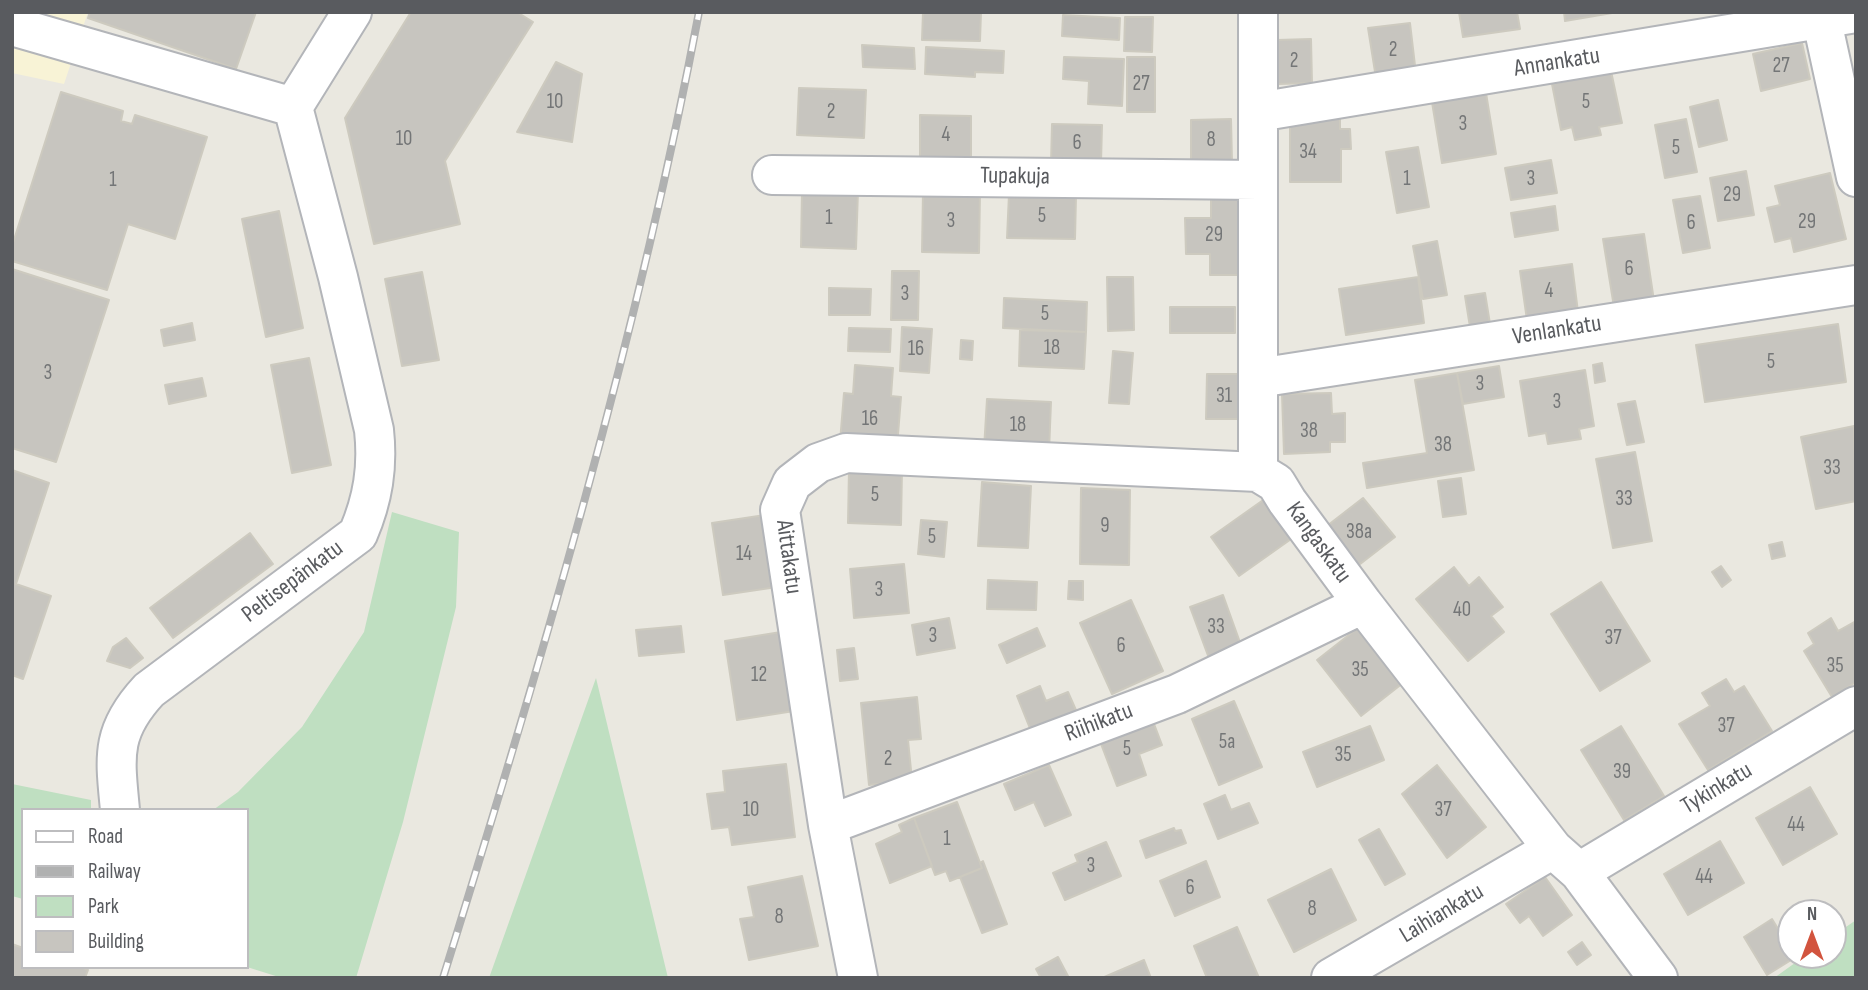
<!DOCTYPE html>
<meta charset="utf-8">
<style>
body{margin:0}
#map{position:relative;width:1868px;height:990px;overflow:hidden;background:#eae8e0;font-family:"Sofia Sans Condensed",sans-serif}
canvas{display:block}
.frame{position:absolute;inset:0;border:14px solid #595b5f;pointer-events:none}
.legend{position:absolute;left:21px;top:808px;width:228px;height:161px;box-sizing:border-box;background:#fff;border:2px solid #bdbdbf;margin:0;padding:9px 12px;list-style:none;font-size:21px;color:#595b5f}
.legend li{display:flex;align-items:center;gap:14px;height:35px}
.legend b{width:35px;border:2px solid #bdbdbf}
.north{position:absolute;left:1777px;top:899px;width:70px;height:70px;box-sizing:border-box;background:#fff;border:2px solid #bdbdbf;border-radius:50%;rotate:0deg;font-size:19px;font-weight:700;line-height:28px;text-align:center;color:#595b5f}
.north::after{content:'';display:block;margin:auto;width:24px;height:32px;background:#d2543e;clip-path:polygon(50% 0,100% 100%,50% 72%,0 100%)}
</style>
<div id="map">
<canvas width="1868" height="990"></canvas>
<div class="frame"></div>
<ul class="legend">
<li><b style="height:9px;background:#fff"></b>Road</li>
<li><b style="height:9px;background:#b0b1b1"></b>Railway</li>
<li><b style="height:19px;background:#bfdfc1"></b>Park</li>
<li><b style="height:19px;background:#c7c5bf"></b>Building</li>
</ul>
<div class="north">N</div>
</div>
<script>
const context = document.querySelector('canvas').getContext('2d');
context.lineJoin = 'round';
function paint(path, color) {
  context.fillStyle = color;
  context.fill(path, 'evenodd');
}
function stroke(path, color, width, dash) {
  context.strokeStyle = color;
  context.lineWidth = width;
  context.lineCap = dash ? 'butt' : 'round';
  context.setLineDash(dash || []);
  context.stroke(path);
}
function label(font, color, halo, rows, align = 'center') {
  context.font = font + ' "Sofia Sans Condensed",sans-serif';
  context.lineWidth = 6;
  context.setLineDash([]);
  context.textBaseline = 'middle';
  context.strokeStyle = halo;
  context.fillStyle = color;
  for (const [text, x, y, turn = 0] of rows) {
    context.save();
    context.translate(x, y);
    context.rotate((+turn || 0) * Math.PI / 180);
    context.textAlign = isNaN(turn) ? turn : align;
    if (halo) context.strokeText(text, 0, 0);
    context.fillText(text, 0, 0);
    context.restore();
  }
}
const commercial = new Path2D(`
 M12,12H88L64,84L12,73Z`);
const green = new Path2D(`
 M392,512L459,532L456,607L403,822L356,978H282L247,967V810H213L238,792L302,727L364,632Z
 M596,678L668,978H489Z
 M12,784L91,800V810H23V899L12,896Z
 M1856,920V978H1774L1806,955H1833V936Z`);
const building = new Path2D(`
 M90,12H256L236,69L88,18Z
 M411,12H517L533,22L445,161L460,224L374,244L345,118Z
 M923,12H981L980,41L922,40Z
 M1459,12H1517L1520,29L1463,37Z
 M1564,12H1618L1565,21Z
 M1063,15L1120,18L1119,40L1062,36Z
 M1125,17H1153L1152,52L1124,51Z
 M1410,23L1416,74L1376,78L1368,28Z
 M1311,39L1312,83L1278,84L1277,40Z
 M1802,43L1810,79L1761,91L1753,54Z
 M862,45L914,48L915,69L863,67Z
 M926,47L1004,51L1003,73L975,72V77L925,74Z
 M1064,57L1124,59L1122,106L1088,104L1089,81L1063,79Z
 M1127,57H1155V112H1127Z
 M556,62L582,74L572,142L517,132Z
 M1611,71L1622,123L1599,127L1601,135L1575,140L1572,127L1561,130L1552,84Z
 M1485,87L1496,154L1442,163L1431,96Z
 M799,88L866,90L864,138L797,135Z
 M61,92L123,111L121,121L132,124L135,115L207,137L175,239L128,224L107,290L12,261V246Z
 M1718,100L1727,140L1699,147L1690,107Z
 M920,115L971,116V157H920Z
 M1290,118H1340V129H1350L1351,149H1341V182H1290Z
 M1231,119L1232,162L1191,163V120Z
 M1686,119L1697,172L1665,178L1655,125Z
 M1052,124L1102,125L1101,163H1051Z
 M1418,147L1429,207L1397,213L1386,152Z
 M1551,160L1557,193L1511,200L1505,168Z
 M1746,171L1754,215L1718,221L1710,178Z
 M1830,173L1846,239L1794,252L1791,238L1775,242L1767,208L1780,205L1775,186Z
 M802,190L858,191L856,249L801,247Z
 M923,191L980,192L979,253L922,252Z
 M1009,194L1076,196L1075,239L1007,238Z
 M1700,196L1710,248L1683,253L1673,200Z
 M1211,198H1242L1243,275H1210V254H1186L1185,218H1211Z
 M1555,206L1558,230L1515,237L1511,213Z
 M279,211L303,328L266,337L242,219Z
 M1644,234L1654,301L1614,307L1603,239Z
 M1437,241L1447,295L1423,299L1413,246Z
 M1572,264L1578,312L1527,320L1520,271Z
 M12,269L109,300L56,462L12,448Z
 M892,271H919L918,320H891Z
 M422,272L439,360L402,366L385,279Z
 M1107,277H1133L1134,330L1108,331Z
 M1418,277L1424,323L1346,335L1339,289Z
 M829,288L871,289L870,315H829Z
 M1485,293L1490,324L1470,327L1465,296Z
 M1004,298L1087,302L1086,332L1003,328Z
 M1170,307H1235V333H1170Z
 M192,323L195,340L164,346L161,330Z
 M1838,324L1846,382L1705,402L1696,345Z
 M902,327L932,329L929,373L900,371Z
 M849,328L891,329L890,352L848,351Z
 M1020,330L1086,332L1084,369L1019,366Z
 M961,340L973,341L972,360L960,359Z
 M1113,351L1133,353L1129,404L1109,403Z
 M309,358L331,465L292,473L271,365Z
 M1602,363L1605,381L1595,383L1593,365Z
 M855,365L893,368L891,396L901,397L897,447L840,442L844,393L853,394Z
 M1499,366L1504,397L1463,404L1457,373Z
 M1585,370L1594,426L1579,429L1581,439L1548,444L1546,433L1529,436L1520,381Z
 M1457,373L1474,470L1367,488L1363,463L1427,453L1415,380Z
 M1207,374H1241L1240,419H1206Z
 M202,378L206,396L169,404L165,385Z
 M1331,393L1332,414L1345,413V442H1330V452L1284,454L1282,394Z
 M987,399L1051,402L1049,452L984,449Z
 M1635,401L1644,442L1627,445L1618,404Z
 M1854,426L1856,501L1816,509L1801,437Z
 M1635,452L1652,541L1613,548L1596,459Z
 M849,468L902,469L901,525L848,523Z
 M12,470L49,483L16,584L51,596L23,679L12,675Z
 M1461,478L1466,514L1443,517L1438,481Z
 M982,482L1031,486L1028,548L978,546Z
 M1081,488L1130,490L1129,565L1080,564Z
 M1266,498L1294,537L1239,576L1211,537Z
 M1363,498L1395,537L1355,568L1323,529Z
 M765,515L777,587L723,595L712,523Z
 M921,520L947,522L944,557L918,554Z
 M250,533L273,564L173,638L150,608Z
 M1782,542L1785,556L1772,559L1769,545Z
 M904,564L909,613L854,618L850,569Z
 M1721,566L1731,580L1722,587L1712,572Z
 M1454,567L1469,586L1479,577L1503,607L1491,616L1504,632L1468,661L1416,599Z
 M988,580L1037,582L1036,610L987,609Z
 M1069,581H1083V600L1068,599Z
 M1601,582L1650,661L1600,691L1551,614Z
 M1223,595L1242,648L1210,661L1190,607Z
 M1131,600L1163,671L1112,694L1080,623Z
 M949,618L955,648L917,655L912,625Z
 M1831,618L1838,631L1856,621V682L1832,697L1804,651L1814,644L1808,633Z
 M681,626L684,652L639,656L636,630Z
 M1359,627L1403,683L1361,716L1317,660Z
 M1037,628L1045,646L1007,663L999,645Z
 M781,632L794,711L737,720L725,641Z
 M126,638L143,658L130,668L107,661L113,647Z
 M854,648L858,679L840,681L837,650Z
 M1726,679L1734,692L1744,686L1772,731L1708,770L1679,724L1710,706L1702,693Z
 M1040,686L1046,701L1068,692L1079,717L1033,736L1017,696Z
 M917,697L921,739L908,740L912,780L869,785L861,703Z
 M1234,701L1262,767L1219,785L1192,719Z
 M1151,716L1162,745L1139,754L1146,775L1117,786L1098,736Z
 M1370,726L1384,760L1317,787L1303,752Z
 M1621,726L1664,796L1624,820L1581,750Z
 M786,764L795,837L732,845L729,827L712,829L707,794L725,792L723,771Z
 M1049,765L1071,815L1045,826L1034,802L1015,810L1004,784Z
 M1437,765L1486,827L1447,858L1402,794Z
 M1810,787L1837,834L1783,865L1756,818Z
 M1225,795L1231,810L1249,803L1258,823L1218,839L1204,804Z
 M957,802L982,868L950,881L946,871L935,875L914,818Z
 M914,818L932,866L890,883L876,844L902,832L899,825Z
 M1174,828L1175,831L1181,830L1186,843L1146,858L1140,841Z
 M1379,829L1405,874L1385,885L1359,840Z
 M1720,841L1744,883L1688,915L1664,874Z
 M1106,842L1121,876L1065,900L1053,873L1078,862L1075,855Z
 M983,861L1007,924L982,933L960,877L982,868L980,863Z
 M1206,861L1220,897L1175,916L1160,881Z
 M1331,869L1356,920L1294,952L1268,900Z
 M802,876L818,946L749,960L740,919L754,917L748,887Z
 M1545,877L1572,915L1543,936L1529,916L1520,923L1506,904Z
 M1772,919L1791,950V955L1796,957L1767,975L1744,937Z
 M1237,927L1259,978H1207L1194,946Z
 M1582,942L1591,955L1577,965L1568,952Z
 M12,944L23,948V967H81L88,970L85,978H12Z
 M1058,957L1069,978H1041L1036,969Z
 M1144,960L1151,978H1102Z`);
const street = new Path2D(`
 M1258,12V472L1276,483L1287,501L1363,604L1553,849L1579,872L1658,978
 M1820,12L1856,177
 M12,26L293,107L338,277L374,430C378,467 373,499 358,534L149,690C110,732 115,757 120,810
 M293,107L352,12
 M1258,112L1856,13
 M772,175L1258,180
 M1258,378L1856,285
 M828,825L1177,694L1363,604
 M1579,872L1856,706
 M858,978L828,825L780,510L792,483L818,463L846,453L1258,472
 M1331,978L1553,849`);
const rail = new Path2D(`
 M443,978C542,660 637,340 699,12`);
const numberNames = [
 ["2",1393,51],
 ["2",1294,62],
 ["27",1781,67],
 ["27",1141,85],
 ["10",555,103],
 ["5",1586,103],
 ["2",831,113],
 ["3",1463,125],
 ["4",946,136],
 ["10",404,140],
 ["8",1211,141],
 ["6",1077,144],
 ["5",1676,149],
 ["34",1308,153],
 ["1",1407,180],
 ["3",1531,180],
 ["1",113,181],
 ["29",1732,196],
 ["5",1042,217],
 ["1",829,219],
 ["3",951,222],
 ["29",1807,223],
 ["6",1691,224],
 ["29",1214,236],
 ["6",1629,270],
 ["4",1549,292],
 ["3",905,295],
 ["5",1045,315],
 ["18",1052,349],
 ["16",916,350],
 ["5",1771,363],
 ["3",48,374],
 ["3",1480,385],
 ["31",1224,397],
 ["3",1557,403],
 ["16",870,420],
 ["18",1018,426],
 ["38",1309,432],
 ["38",1443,446],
 ["33",1832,469],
 ["5",875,496],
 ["33",1624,500],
 ["9",1105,527],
 ["38a",1359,533],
 ["5",932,538],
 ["14",744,555],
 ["3",879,591],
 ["40",1462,611],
 ["33",1216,628],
 ["3",933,637],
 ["37",1613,639],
 ["6",1121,647],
 ["35",1835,667],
 ["35",1360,671],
 ["12",759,676],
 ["37",1726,727],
 ["5a",1227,743],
 ["5",1127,750],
 ["35",1343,756],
 ["2",888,760],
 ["39",1622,773],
 ["10",751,811],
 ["37",1443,811],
 ["44",1796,826],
 ["1",947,840],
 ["3",1091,867],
 ["44",1704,878],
 ["6",1190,889],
 ["8",1312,910],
 ["8",779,918]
];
const streetNames = [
 ["Annankatu",1557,63,-9],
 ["Tupakuja",1015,177,1],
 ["Venlankatu",1557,331,-9],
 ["Kangaskatu",1318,543,54],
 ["Aittakatu",788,557,82],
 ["Peltisepänkatu",293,582,-37],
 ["Riihikatu",1099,723,-21],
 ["Tykinkatu",1717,789,-31],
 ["Laihiankatu",1442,914,-31]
];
paint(commercial, '#f8f3d6');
paint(green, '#bfdfc1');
paint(building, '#c7c5bf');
stroke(building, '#cdcabf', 2);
stroke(street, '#b3b5b9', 42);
stroke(street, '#fff', 38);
stroke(rail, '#b0b1b1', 8);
stroke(rail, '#fff', 5, [16]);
label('21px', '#747677', null, numberNames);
label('24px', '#595b5f', '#fff', streetNames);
</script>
